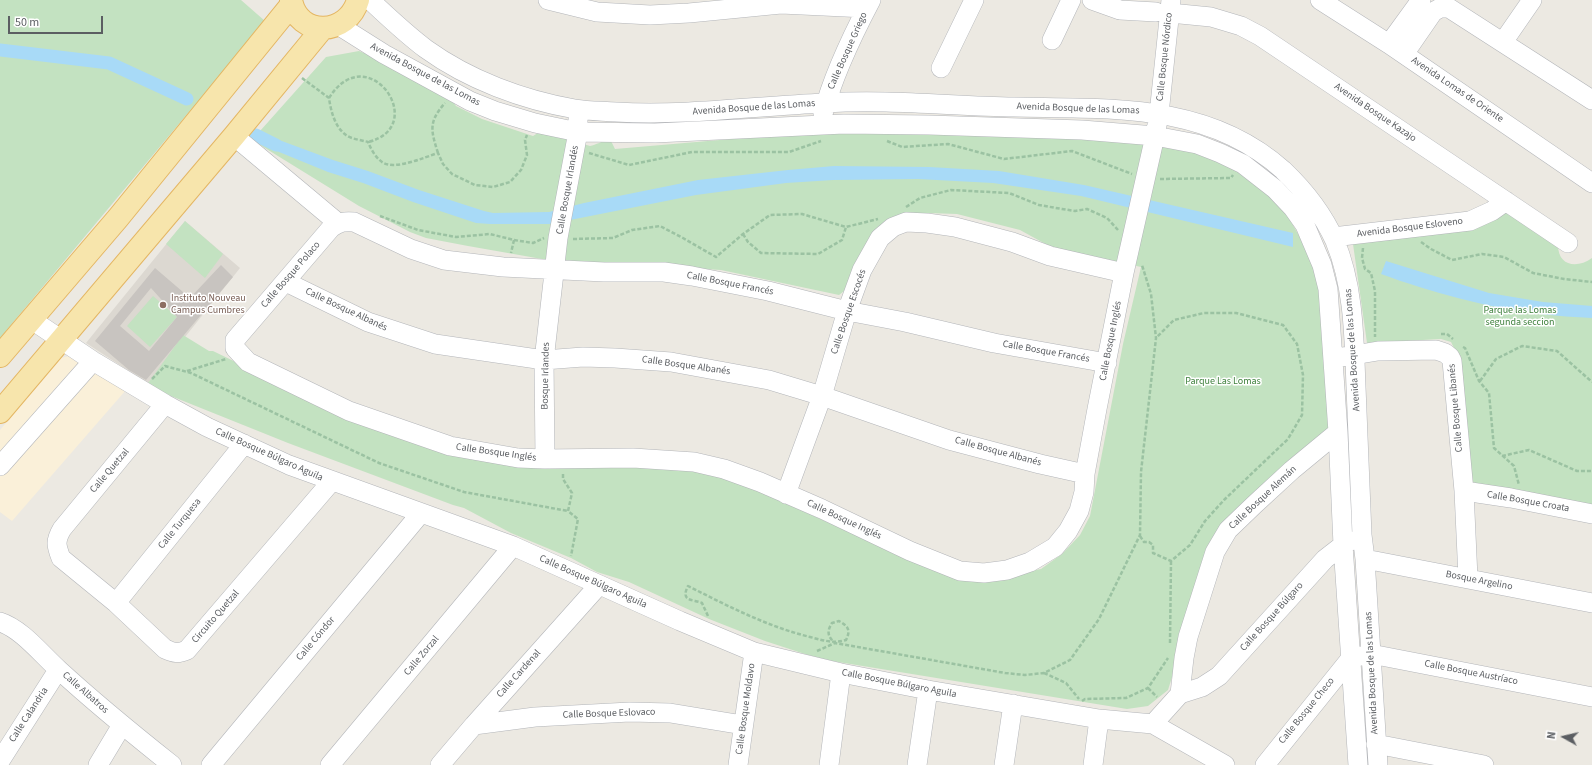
<!DOCTYPE html>
<meta charset="utf-8">
<style>
body{margin:0}
#map{position:relative;width:1592px;height:765px;overflow:hidden;background:#ece9e2;font-family:"Source Sans 3",sans-serif}
canvas{display:block}
.north{position:absolute;left:1544px;top:717px;width:40px;height:40px;-webkit-text-stroke:3px #fff;paint-order:stroke;rotate:278deg;font-size:11px;font-weight:700;line-height:16px;text-align:center;color:#5b5e62}
.north::after{content:'';display:block;margin:auto;width:14px;height:18px;background:#5b5e62;clip-path:polygon(50% 0,100% 100%,50% 72%,0 100%)}
.scale{position:absolute;left:8px;top:16px;width:95px;height:18px;box-sizing:border-box;border:2px solid #5b5e62;border-top:0;padding-left:5px;font-size:12px;line-height:14px;white-space:nowrap;color:#5b5e62;-webkit-text-stroke:3px #fff;paint-order:stroke}
</style>
<div id="map">
<canvas width="1592" height="765"></canvas>
<div class="north">N</div>
<div class="scale">50 m</div>
</div>
<script>
const context = document.querySelector('canvas').getContext('2d');
context.lineJoin = 'round';
function paint(path, color) {
  context.fillStyle = color;
  context.fill(path, 'evenodd');
}
function stroke(path, color, width, dash) {
  context.strokeStyle = color;
  context.lineWidth = width;
  context.lineCap = dash ? 'butt' : 'round';
  context.setLineDash(dash || []);
  context.stroke(path);
}
function label(font, color, halo, rows, align = 'center') {
  context.font = font + ' "Source Sans 3",sans-serif';
  context.lineWidth = 3;
  context.setLineDash([]);
  context.textBaseline = 'middle';
  context.strokeStyle = halo;
  context.fillStyle = color;
  for (const [text, x, y, turn = 0] of rows) {
    context.save();
    context.translate(x, y);
    context.rotate((+turn || 0) * Math.PI / 180);
    context.textAlign = isNaN(turn) ? turn : align;
    if (halo) context.strokeText(text, 0, 0);
    context.fillText(text, 0, 0);
    context.restore();
  }
}
const commercial = new Path2D(`
 M73,355L126,390L12,521L0,512V430L61,358Z`);
const education = new Path2D(`
 M185,221L240,268L146,386L129,371L86,343Z`);
const green = new Path2D(`
 M0,0H241L265,21L0,338Z
 M359,51L404,70L450,98L456,106L482,119L533,136L541,131L590,146C596,145 602,141 610,139L615,149L824,131L1088,135L1178,144L1239,171L1260,186L1285,211L1315,264L1323,299L1332,416L1328,428L1319,440L1242,511L1177,661L1168,690L1148,706L1127,709L832,661L808,655L765,641L709,619L629,582L597,572L571,558L511,533L464,508L453,505L288,443L146,386L183,335L209,351H213L316,401L532,468L548,469L611,464L682,469L732,479L938,572L987,580L1041,569L1062,554L1080,535L1090,516L1123,344L1141,267L1051,247L1020,230L957,214L928,213L904,216L848,288L839,295L721,270L542,259L468,246L426,238L410,232L359,206L252,140L326,57Z
 M1504,209L1558,245C1558,266 1577,269 1592,258V505L1517,492L1467,481L1457,354L1451,342L1441,339L1367,343L1353,244L1411,233Z
 M185,221L223,254L205,278L166,244Z
 M153,296L177,317L150,347L127,326Z`);
const water = new Path2D(`
 M263,134L333,160L368,171L419,190L484,211L493,213L549,212L584,203L698,180L788,170L834,166L929,167L999,171L1084,185L1293,233V247L1081,196L993,183L918,179L833,180L786,183L696,195L550,224H490L476,223L413,202L363,183L328,172L257,143Z
 M1386,261L1489,293L1543,302L1592,306V318C1575,317 1557,316 1540,314C1489,308 1430,292 1381,274Z`);
const canal = new Path2D(`
 M0,50L109,63L187,99
 M256,135L276,145`);
const building = new Path2D(`
 M221,265L233,277L146,380L129,370L95,341L155,268L190,298ZM151,288L177,317L149,351L120,326Z`);
const path = new Path2D(`
 M302,78L329,98C331,112 335,127 346,135C351,139 361,140 368,142C371,149 375,157 382,162C394,171 425,157 438,153L443,164L452,174L475,185L493,187L510,182L521,170L527,155L525,140L527,135
 M329,98C368,36 431,127 368,142
 M887,141L902,147L948,144L1004,159L1072,151L1132,174
 M438,153C431,131 428,122 445,103
 M589,153L629,165L692,152H789L821,141
 M1160,179L1231,178L1233,175
 M906,207L920,198L951,190L1009,193L1039,205L1062,209L1075,211L1087,209L1107,218L1118,230
 M380,216L418,230L456,237L490,234L514,240L511,253
 M743,234L748,242L761,253L818,254L842,240L846,227
 M573,239L613,238L632,230L660,226L683,238L716,257L743,234L770,215L802,214L846,227L878,219
 M514,240L533,243L544,238
 M1421,242L1431,249L1452,260L1482,254L1504,257L1533,273L1564,279L1592,282
 M1363,248L1362,258L1365,269L1371,273L1375,291V337
 M1441,334H1447L1453,339
 M1463,347L1465,348L1479,381L1489,393L1494,448L1514,466L1519,485
 M187,371L226,359
 M152,379L165,366L191,373L379,463L464,492L568,511
 M1480,381L1496,359L1522,346L1557,351L1592,382
 M1502,456L1529,450L1577,471H1592
 M563,474V479L572,493L568,511L578,519L571,556
 M1140,536L1144,542H1149L1153,545V553L1171,561L1190,545L1205,521L1224,500L1288,439L1302,415L1303,375L1297,344L1283,325L1236,313H1204L1174,320L1157,337
 M708,616L702,603C693,599 680,602 688,586C728,606 766,626 810,637C822,640 833,644 846,640C851,630 848,626 839,621L832,623C827,631 827,636 835,643
 M1170,643L1171,561
 M817,651L835,643L1005,673L1025,675L1044,673L1070,660L1099,619L1140,535L1141,472L1156,338L1151,294L1142,265
 M1044,673L1066,683L1079,699
 M1148,688L1157,697
 M1082,701L1085,699L1126,698L1148,688L1168,658`);
const minor = new Path2D(`
 M370,0C388,17 406,34 426,49C469,80 523,100 575,109C588,111 602,111 616,112C686,116 755,106 825,103C888,99 951,106 1014,107C1109,109 1207,102 1283,170C1304,190 1323,214 1335,241C1354,287 1354,337 1356,387C1358,436 1360,486 1362,535L1365,559L1378,765
 M548,0L597,12L650,15L689,13L781,4L866,8
 M1092,0L1120,10L1156,12
 M1320,0L1389,44L1592,183
 M1170,13L1211,17L1241,26L1260,36L1568,243
 M338,25L384,54L470,101L495,111L535,123L578,132L655,133L844,124L929,125L1082,130L1155,136L1197,144L1220,153L1243,164L1275,189L1293,208L1305,225L1322,265L1328,289L1338,432L1343,545L1358,765
 M1052,40L1071,0
 M1503,42L1532,0
 M1389,44L1421,0
 M1404,54L1433,12L1440,8H1449L1592,100
 M941,68L974,0
 M823,114C833,75 852,36 871,0
 M234,136L338,223
 M1333,237L1470,221L1492,211L1506,201
 M286,282L368,322L435,344L544,360L583,357L615,358L671,362L769,380L822,396L949,440L1040,464L1085,474
 M32,320L93,361L165,404L207,427L289,465L513,546L680,621L754,652L841,673L928,690L1099,719L1153,724L1180,694L1202,687L1219,676L1325,559L1343,545L1350,541
 M1342,357L1378,351L1436,350L1445,353L1450,357L1452,361L1464,491L1468,578
 M1107,363L994,343L905,322L847,311L768,291L692,276L664,272H604L503,267L444,260L411,249L354,222C345,221 339,222 331,228L235,340V348L248,362L349,411L450,446L518,458L545,459L633,458L694,462L724,469L760,482L822,509L910,551L960,571L984,573L1007,570L1030,562L1055,547L1068,531L1079,511L1084,492L1085,474L1097,409L1124,273L1155,136L1159,114L1171,0
 M165,404L62,529C55,541 56,545 61,558L116,603L165,649C174,653 178,654 187,650L331,482
 M545,459L544,360L558,238L578,132V119
 M0,466L93,361
 M1464,491L1511,498L1592,514
 M786,494L822,396L847,311L862,270L880,238L893,227L906,222L927,223L955,227L1012,242L1050,256L1124,273
 M1365,559L1592,603
 M116,603L244,444
 M0,622C22,629 42,655 59,670C95,703 133,734 172,765
 M1180,694L1184,658L1188,637L1215,552L1228,530L1254,505L1292,470L1338,432
 M1153,724L1225,765
 M474,725L535,717L630,712L670,713L743,725
 M1376,744L1484,765
 M0,761L58,670
 M98,765L122,725
 M211,765L421,513
 M330,765L513,546
 M440,765L474,725L599,585
 M738,765L754,652
 M829,765L841,673
 M917,765L928,690
 M1004,765L1013,704
 M1093,765L1099,719
 M1265,765L1351,658L1371,654L1592,697`);
const major = new Path2D(`
 M291,0C298,38 348,36 358,0
 M0,356L118,218L292,4
 M0,412L234,136L322,29`);
const markers = [
 [163,305,4,"#8d6e63"]
];
const streetNames = [
 ["Calle Bosque Griego",848,51,-66],
 ["Calle Bosque Nórdico",1165,57,-84],
 ["Avenida Bosque de las Lomas",425,75,28],
 ["Avenida Lomas de Oriente",1457,90,34],
 ["Avenida Bosque de las Lomas",754,108,-4],
 ["Avenida Bosque de las Lomas",1078,109,2],
 ["Avenida Bosque Kazajo",1375,113,34],
 ["Calle Bosque Irlandés",568,190,-80],
 ["Avenida Bosque Esloveno",1410,228,-7],
 ["Calle Bosque Polaco",291,275,-49],
 ["Calle Bosque Francés",730,284,11],
 ["Calle Bosque Albanés",346,310,25],
 ["Calle Bosque Escocés",849,312,-71],
 ["Calle Bosque Inglés",1111,341,-79],
 ["Avenida Bosque de las Lomas",1353,350,-94],
 ["Calle Bosque Francés",1046,352,10],
 ["Calle Bosque Albanés",686,366,8],
 ["Bosque Irlandes",546,376,-89],
 ["Calle Bosque Libanés",1456,408,-95],
 ["Calle Bosque Albanés",998,452,15],
 ["Calle Bosque Inglés",496,453,8],
 ["Calle Bosque Búlgaro Aguila",269,455,24],
 ["Calle Quetzal",110,471,-50],
 ["Calle Bosque Alemán",1263,498,-43],
 ["Calle Bosque Croata",1528,502,10],
 ["Calle Bosque Inglés",844,520,25],
 ["Calle Turquesa",180,524,-51],
 ["Bosque Argelino",1479,581,11],
 ["Calle Bosque Búlgaro Aguila",593,582,24],
 ["Circuito Quetzal",216,617,-49],
 ["Calle Bosque Búlgaro",1272,617,-48],
 ["Calle Cóndor",316,639,-50],
 ["Calle Zorzal",422,656,-50],
 ["Avenida Bosque de las Lomas",1372,673,-93],
 ["Calle Bosque Austríaco",1471,673,11],
 ["Calle Cardenal",519,674,-48],
 ["Calle Bosque Búlgaro Aguila",899,684,11],
 ["Calle Albatros",85,693,41],
 ["Calle Bosque Moldavo",746,709,-82],
 ["Calle Bosque Checo",1307,711,-51],
 ["Calle Bosque Eslovaco",609,714,-2],
 ["Calle Calandria",29,715,-57]
];
const educationNames = [
 ["Instituto Nouveau",171,299],
 ["Campus Cumbres",171,311]
];
const parkNames = [
 ["Parque las Lomas",1520,311],
 ["segunda seccion",1520,323],
 ["Parque Las Lomas",1223,382]
];
paint(commercial, '#faf0d9');
paint(education, '#dcd8d1');
paint(green, '#c3e2c1');
paint(water, '#a8daf7');
stroke(canal, '#a8daf7', 13);
paint(building, '#c8c4c0');
stroke(minor, '#b3b5b9', 20);
stroke(major, '#e4b663', 24);
stroke(path, '#9bc2a2', 2.5, [4, 2]);
stroke(minor, '#fff', 19);
stroke(major, '#f7e5ac', 22);
for (const [x, y, r, color] of markers) {
  const dot = new Path2D();
  dot.arc(x, y, r, 0, 2 * Math.PI);
  context.fillStyle = color;
  context.fill(dot);
  stroke(dot, '#fff', 1.5);
}
label('10px', '#5b5e62', '#fff', streetNames);
label('10px', '#785e54', '#fff', educationNames, 'left');
label('10px', '#3e803c', '#fff', parkNames);
</script>
